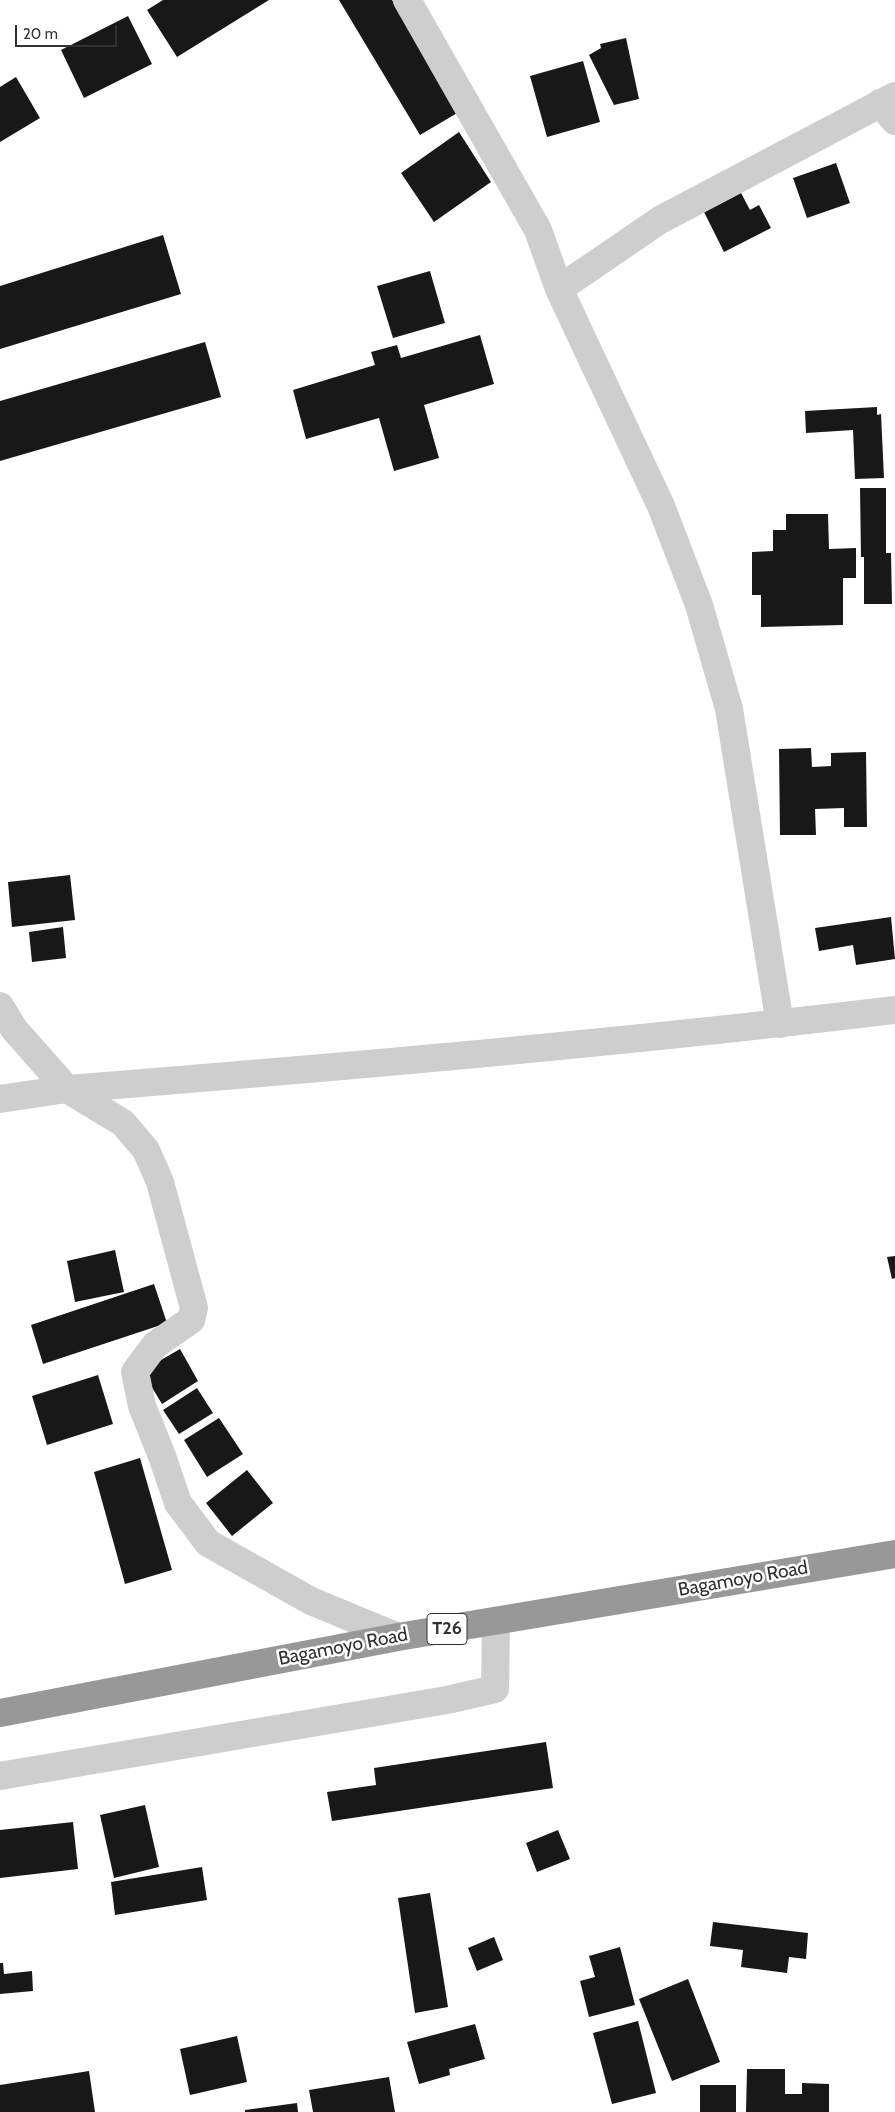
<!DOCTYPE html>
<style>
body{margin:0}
#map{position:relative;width:895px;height:2112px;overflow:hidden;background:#fff;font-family:Cabin,sans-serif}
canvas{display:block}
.scale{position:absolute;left:15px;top:25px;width:102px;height:22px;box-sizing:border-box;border:2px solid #313131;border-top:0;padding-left:6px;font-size:15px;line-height:18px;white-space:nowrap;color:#313131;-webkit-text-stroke:4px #fff;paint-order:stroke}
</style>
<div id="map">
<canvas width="895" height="2112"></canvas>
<div class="scale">20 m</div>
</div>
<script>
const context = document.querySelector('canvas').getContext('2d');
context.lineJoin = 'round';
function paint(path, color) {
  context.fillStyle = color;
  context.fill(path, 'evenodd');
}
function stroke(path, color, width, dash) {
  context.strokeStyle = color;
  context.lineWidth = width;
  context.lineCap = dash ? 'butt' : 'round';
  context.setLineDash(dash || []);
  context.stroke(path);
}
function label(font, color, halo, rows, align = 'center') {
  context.font = font + ' Cabin,sans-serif';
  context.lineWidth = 5;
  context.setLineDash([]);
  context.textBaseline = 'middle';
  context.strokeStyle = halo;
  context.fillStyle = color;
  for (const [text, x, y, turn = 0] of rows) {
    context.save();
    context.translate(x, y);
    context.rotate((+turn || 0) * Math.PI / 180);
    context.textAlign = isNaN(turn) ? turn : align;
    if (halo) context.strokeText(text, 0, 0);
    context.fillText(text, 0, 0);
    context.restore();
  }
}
const building = new Path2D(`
 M163,0H269L177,57L147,10Z
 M339,0H392L459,112L420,135Z
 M128,16L152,64L84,98L61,50Z
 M626,38L639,99L614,105L589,55L601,48L600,44Z
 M583,61L600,122L547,137L530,76Z
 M16,77L40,118L0,142V87Z
 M459,132L491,182L434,222L401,173Z
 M836,163L850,203L807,218L793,178Z
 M741,193L750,210L759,205L771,228L724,252L704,212Z
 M163,235L181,294L0,349V286Z
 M430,271L445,323L393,338L377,286Z
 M480,335L494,384L424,405L439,458L394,471L379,418L306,439L293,390L375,365L371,352L397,345L401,358Z
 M205,342L221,397L0,461V401Z
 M877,407V415L881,414L884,478L855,479L853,430L806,433L805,411Z
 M860,488H886V553H891L892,604H864V557H861Z
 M786,514H828L829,549L856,548V578H843V625L761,627V595H752V552L773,551V530H786Z
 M811,748L812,767L831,766V753L866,752L867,827H844V808L815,809L816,835H780L779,749Z
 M70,875L75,920L12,927L8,882Z
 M891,917L895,959L856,965L853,945L819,951L815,928Z
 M63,927L66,958L32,962L29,932Z
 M115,1250L124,1292L75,1302L67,1261Z
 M895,1256V1278L892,1279L887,1257Z
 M154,1284L167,1323L43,1364L31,1325Z
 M180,1349L198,1381L162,1404L142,1371Z
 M98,1375L113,1424L47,1445L32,1396Z
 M197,1388L213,1413L179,1434L163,1410Z
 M219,1418L243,1454L207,1477L184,1440Z
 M140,1458L172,1570L125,1584L94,1472Z
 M247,1470L273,1503L232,1536L206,1503Z
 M546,1742L553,1788L332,1821L327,1792L376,1785L374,1768Z
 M145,1805L159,1867L114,1878L100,1815Z
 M73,1822L78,1869L0,1878V1830Z
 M558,1830L570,1859L537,1872L526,1843Z
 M202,1867L207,1900L115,1915L111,1882Z
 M430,1893L448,2007L415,2013L398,1898Z
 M713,1922L808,1933L806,1959L789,1957L787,1973L741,1967L743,1950L710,1946Z
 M494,1937L503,1960L477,1971L468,1948Z
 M620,1947L635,2005L589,2017L580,1981L595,1977L589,1956Z
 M0,1963H3L4,1974L32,1971L33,1991L0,1994Z
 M688,1979L720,2062L672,2081L639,1999Z
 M638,2021L656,2093L612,2104L593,2033Z
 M475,2024L485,2059L449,2069L450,2075L419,2084L407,2042Z
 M237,2036L247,2082L190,2095L180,2049Z
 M747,2069H785V2094H802V2083L829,2084V2112H746Z
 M89,2071L95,2112H0V2085Z
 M389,2077L395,2112H313L309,2090Z
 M700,2085H736V2112H700Z
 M297,2103L298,2112H245V2110Z`);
const minor = new Path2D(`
 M407,0L538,230L559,289L661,506L699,605L729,709L780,1024
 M880,103L895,121
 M559,289L660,220L895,96
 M0,1006L14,1029L67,1089C343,1067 620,1043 895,1010
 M0,1099L67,1089L123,1123L146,1150L160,1182L194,1308L191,1320L155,1345L135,1372L142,1406L162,1456L178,1503L208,1543L311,1601L398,1637
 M0,1776L447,1700L495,1689L496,1621`);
const highway = new Path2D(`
 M0,1713L398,1637L895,1554`);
const shields = [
 [447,1629,40]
];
const shieldNames = [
 ["T26",447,1629]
];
const streetNames = [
 ["Bagamoyo Road",743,1579,-10],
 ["Bagamoyo Road",343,1647,-11]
];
paint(building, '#181818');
stroke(minor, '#cecece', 28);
stroke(highway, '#989898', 28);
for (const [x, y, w] of shields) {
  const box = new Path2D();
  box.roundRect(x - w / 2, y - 15.5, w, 31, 4);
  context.fillStyle = '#fff';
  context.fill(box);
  stroke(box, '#313131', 1);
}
label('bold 18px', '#313131', null, shieldNames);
label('19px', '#313131', '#fff', streetNames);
</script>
